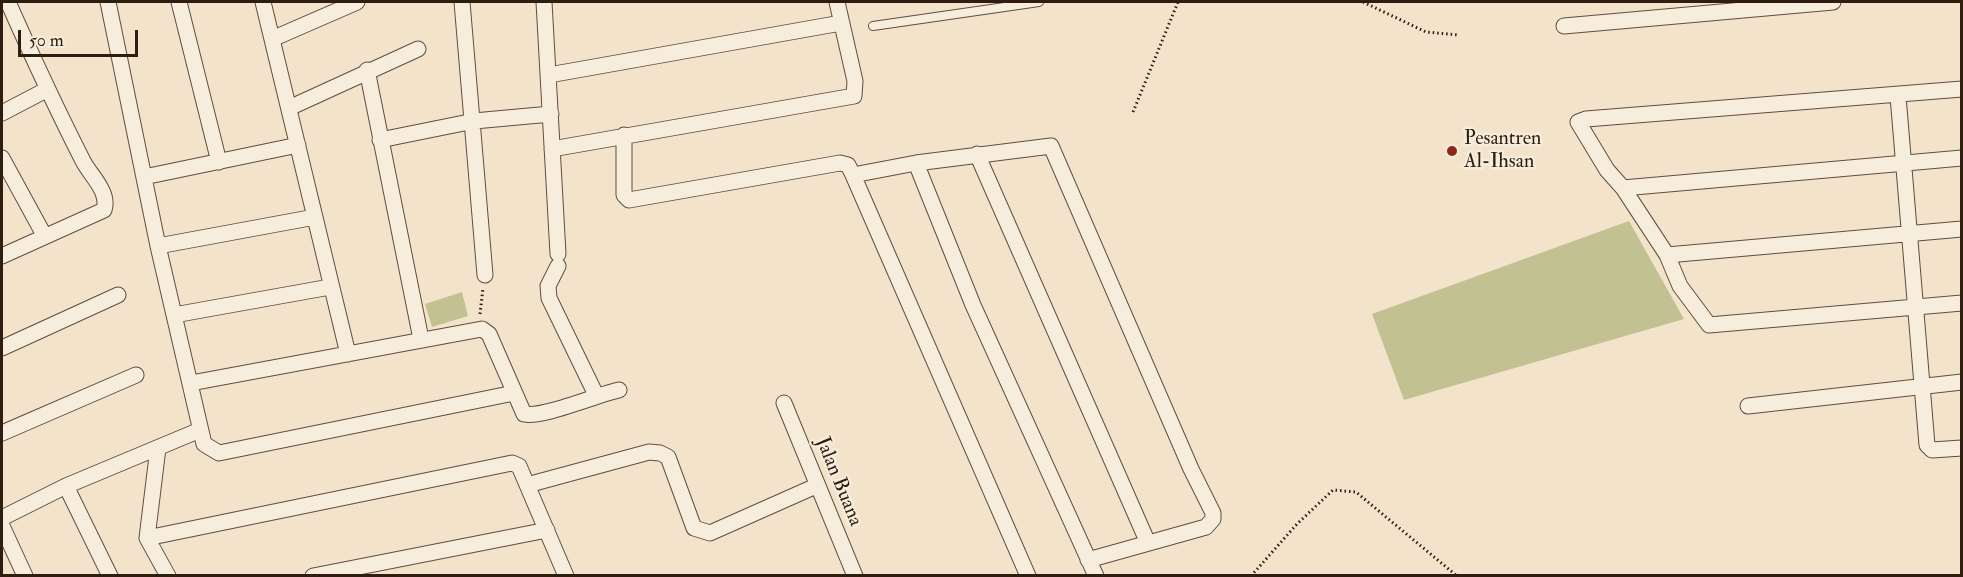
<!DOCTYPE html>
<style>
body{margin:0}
#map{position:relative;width:1963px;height:577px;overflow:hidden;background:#f3e3cb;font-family:"IM FELL Double Pica",serif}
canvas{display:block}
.frame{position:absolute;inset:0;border:3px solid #2e1d10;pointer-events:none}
.scale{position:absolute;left:18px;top:30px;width:120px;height:27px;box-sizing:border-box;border:3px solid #2e1d10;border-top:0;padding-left:8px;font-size:18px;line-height:21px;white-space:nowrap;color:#2e1d10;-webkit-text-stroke:4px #f7eddd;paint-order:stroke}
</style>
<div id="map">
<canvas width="1963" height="577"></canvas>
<div class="frame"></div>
<div class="scale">50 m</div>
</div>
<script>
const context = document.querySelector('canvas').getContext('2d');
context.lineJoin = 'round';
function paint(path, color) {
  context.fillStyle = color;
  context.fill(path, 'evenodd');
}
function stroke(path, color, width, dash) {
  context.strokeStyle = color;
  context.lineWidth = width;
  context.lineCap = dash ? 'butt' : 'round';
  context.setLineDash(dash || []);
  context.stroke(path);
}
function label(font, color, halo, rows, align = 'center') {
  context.font = font + ' "IM FELL Double Pica",serif';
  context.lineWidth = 4.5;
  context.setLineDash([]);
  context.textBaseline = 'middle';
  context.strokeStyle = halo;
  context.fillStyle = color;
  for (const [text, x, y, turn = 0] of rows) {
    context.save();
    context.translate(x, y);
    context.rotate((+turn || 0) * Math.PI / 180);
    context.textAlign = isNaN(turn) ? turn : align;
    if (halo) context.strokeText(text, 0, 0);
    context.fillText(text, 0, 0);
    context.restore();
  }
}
const green = new Path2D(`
 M1629,221L1684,319L1404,400L1372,314Z
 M462,292L468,316L432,327L425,304Z`);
const path = new Path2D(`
 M1363,2L1426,32L1459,35
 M1133,112L1178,2
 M480,314L483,288
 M1251,576L1297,524L1333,490L1356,492L1457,576`);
const lane = new Path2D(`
 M873,26L1039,2`);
const street = new Path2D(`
 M108,2L158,246L204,444L219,453L514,393
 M179,2L219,162
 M263,2L348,354
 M462,2L485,275
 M544,2L558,254
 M1564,26L1833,2
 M272,39L357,2
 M367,70L421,339
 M549,75L841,23
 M1962,89L1586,119L1578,122L1607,170L1623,188L1667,255L1680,286L1709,325L1962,303
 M1898,96L1927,445L1932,450L1962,448
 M289,108L418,49
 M2,113L46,90
 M624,135V195L629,200L840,163L848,165L853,175
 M380,140L474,121L551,114
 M552,149L854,96L855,81L837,2
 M977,154L1148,543
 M2,158L44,235
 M916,163L973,305L1096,576
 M144,177L298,145
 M1623,188L1962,158
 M158,246L315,217
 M1667,255L1962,229
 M2,256L104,210C110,192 90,175 83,161C56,108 32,56 8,2
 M558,266L548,286L549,298L596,395
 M174,315L330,287
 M2,348L118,295
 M191,383L482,329L489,334L524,414C543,418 596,395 619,390
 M784,403L855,576
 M1748,406L1962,382
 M2,433L136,375
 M158,448L147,538L168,576
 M527,485L649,452L660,453L668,457L694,528L710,533L816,486
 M66,486L110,576
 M2,518L66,486L200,430
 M2,526L25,576
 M147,538L512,463L519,466L566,576
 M313,576L547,530
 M1028,576L853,175L916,163L1051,146L1191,469L1213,513V519L1206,527L1088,560`);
const markers = [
 [1452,151,6,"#8f2418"]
];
const poiNames = [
 ["Pesantren",1464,140],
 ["Al-Ihsan",1464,163]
];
const streetNames = [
 ["Jalan Buana",838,482,68]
];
paint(green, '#c2c192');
stroke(lane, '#5f4e3f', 10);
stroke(street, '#5f4e3f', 17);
stroke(path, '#2e1d10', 3, [1.5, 3]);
stroke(lane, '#f7eddd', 8);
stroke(street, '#f7eddd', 15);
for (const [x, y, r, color] of markers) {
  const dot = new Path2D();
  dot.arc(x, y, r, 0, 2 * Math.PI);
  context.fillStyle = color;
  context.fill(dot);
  stroke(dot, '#f7eddd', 2);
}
label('20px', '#2e1d10', '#f7eddd', poiNames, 'left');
label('20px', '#2e1d10', '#f7eddd', streetNames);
</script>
